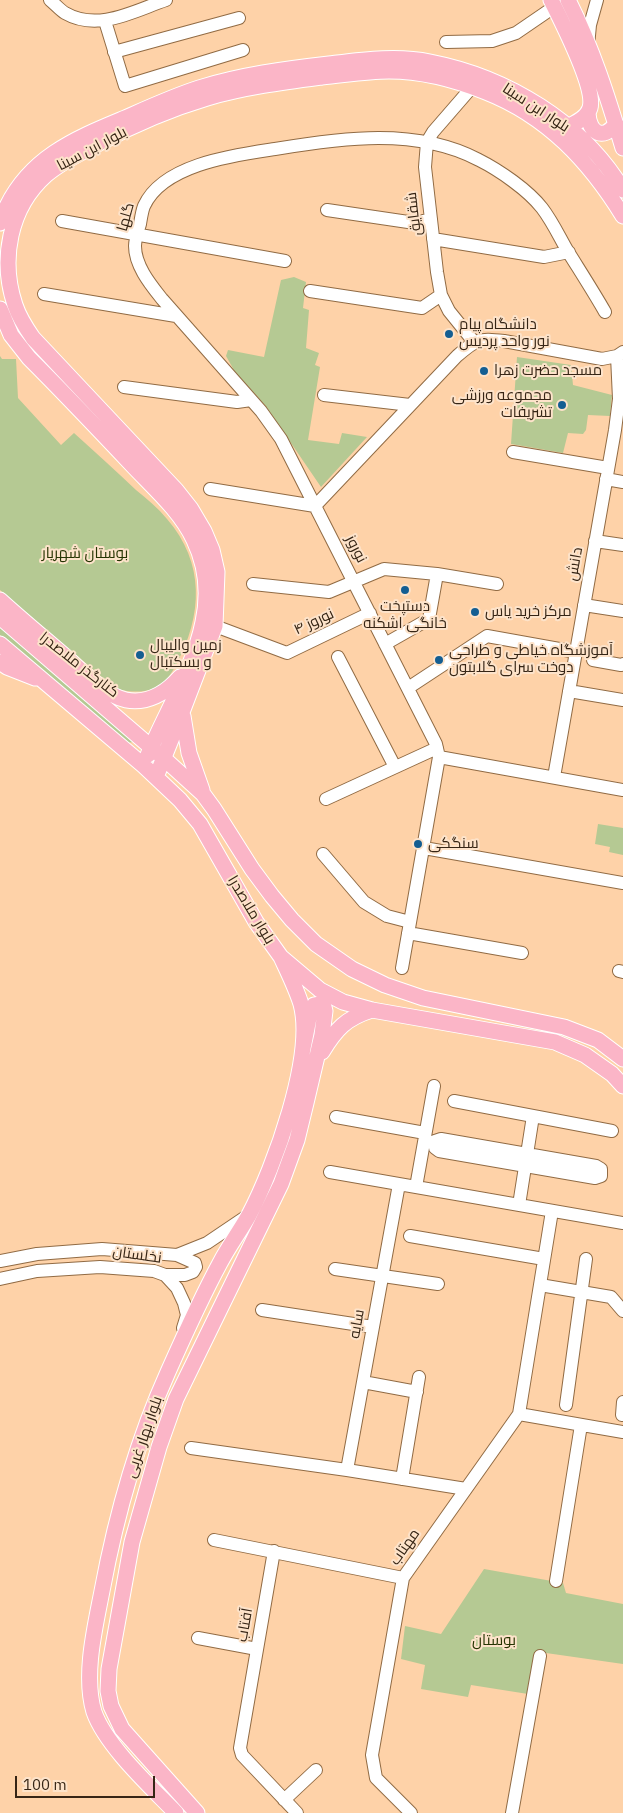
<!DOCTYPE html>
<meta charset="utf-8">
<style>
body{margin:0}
#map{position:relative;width:623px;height:1813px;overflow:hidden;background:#fed2a8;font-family:"IBM Plex Sans",sans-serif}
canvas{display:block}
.scale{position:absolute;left:15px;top:1776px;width:140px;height:22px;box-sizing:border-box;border:2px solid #362515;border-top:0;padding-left:6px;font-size:15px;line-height:18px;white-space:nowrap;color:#362515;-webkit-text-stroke:4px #fde3ca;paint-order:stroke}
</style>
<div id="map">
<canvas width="623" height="1813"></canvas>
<div class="scale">100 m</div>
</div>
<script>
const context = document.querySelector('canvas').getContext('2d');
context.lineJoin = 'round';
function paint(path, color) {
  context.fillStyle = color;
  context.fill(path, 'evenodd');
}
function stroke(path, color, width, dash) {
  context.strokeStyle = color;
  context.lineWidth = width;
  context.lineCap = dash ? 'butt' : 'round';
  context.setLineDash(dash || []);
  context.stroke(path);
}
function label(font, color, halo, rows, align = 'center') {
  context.font = font + ' "IBM Plex Sans",Cairo,sans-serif';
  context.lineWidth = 4;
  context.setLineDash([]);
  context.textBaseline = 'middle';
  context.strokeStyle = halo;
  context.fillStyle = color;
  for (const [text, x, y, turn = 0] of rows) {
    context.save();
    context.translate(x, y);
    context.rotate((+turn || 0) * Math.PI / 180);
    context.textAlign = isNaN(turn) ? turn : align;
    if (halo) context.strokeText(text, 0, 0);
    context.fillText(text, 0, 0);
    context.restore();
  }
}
const green = new Path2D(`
 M294,277L306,282L303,308L309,310L306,348L319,353L315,365L320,367L308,440L339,444L342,433L367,437L321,487L265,405L235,372L226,356L228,350L264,357L281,280Z
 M0,356L2,359H16L18,398L61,445L74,433C95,452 116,471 136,490C147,499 158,508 167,519C205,563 203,615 176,665C162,692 144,695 116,689L0,590Z
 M517,357L571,365L573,385L612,395L610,416L588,415L586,430L583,434L568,433L563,453L511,444Z
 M0,624L132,735L133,742L127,743L0,635Z
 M598,824L623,828V855L609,852L610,847L595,844Z
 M484,1569L563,1583L566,1593L623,1604V1664L539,1652L528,1694L471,1685L468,1697L421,1689L425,1665L401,1659L405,1626L441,1634Z`);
const minor = new Path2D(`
 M50,0C55,4 60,10 65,13C98,32 134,11 166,0
 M105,21L125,86L243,50
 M446,42L492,41L516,33L554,7
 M588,46L590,25L597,0
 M114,52L239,18
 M472,87L433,132L427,142L425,167L437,272L441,295L449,311L474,342
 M327,210L415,223L431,219
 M62,221L285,261
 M433,239L544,257L569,252
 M310,291L422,308L441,295
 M44,294L176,316
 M124,387L237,402L251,400
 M324,395L410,405
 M513,452L608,468
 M606,479L623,482
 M210,489L315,506
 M315,506L281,439L261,411L162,299C151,285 135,266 135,246C135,239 138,231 140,224C141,218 142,211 144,206C163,164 235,155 275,149C341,138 417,127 479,160C499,170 528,190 542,208C552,221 559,236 567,250C580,271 593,291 605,312
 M595,541L623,545
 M253,584L329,592L384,569L437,574
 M584,605L623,611
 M207,623L287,653L370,613
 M385,644L429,619L437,574L497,584
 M338,657L395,767
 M593,660L621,665L623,664
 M408,688L487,636L576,652
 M569,691L623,700
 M439,757L623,790
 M554,777L615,430L619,399L617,356
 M326,799L437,748
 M424,848L623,883
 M323,854L364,902L387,916L410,922
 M408,933L522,953
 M402,968L439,757L436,744L315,506L457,356C477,339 478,338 504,341L602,359L617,356L623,352
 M619,971L623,972
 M454,1101L612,1131
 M336,1117L425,1133
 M441,1139L596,1166L601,1169V1176L595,1178L439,1151L435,1148V1141Z
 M330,1172L623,1223
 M416,1187L434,1086
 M519,1205L533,1116
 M410,1236L544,1259
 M0,1261L37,1254L102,1249L177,1255L207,1243L247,1216
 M335,1269L438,1284
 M165,1275H185L193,1272L196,1267L195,1263L177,1255
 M0,1279L37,1271L100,1267L154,1271L165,1275L177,1288L184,1303L187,1315L183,1328
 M540,1285L611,1297L623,1311
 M262,1310L373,1327
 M363,1382L417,1392
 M566,1405L586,1259
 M519,1414L552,1211
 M622,1415L623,1402
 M191,1448L347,1470L466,1489
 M347,1470L399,1184
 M402,1479L419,1377
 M214,1540L403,1578
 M274,1551L240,1748L242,1755L297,1813
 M556,1581L581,1425
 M198,1638L257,1649
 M284,1800L316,1770
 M411,1813L376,1778L372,1755L403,1578L519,1414L623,1432
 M512,1813L540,1656`);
const major = new Path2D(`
 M551,0C561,20 596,88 590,108C587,118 576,123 567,127L563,135
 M568,0C592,47 608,98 623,148
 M588,113C589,133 603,141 616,124
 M0,223C10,194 29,170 54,153C76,138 101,128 125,118C150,107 174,96 199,88C241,75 285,69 329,64C362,60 397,55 430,62C507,77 582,122 623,190
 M0,309L11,335L29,358C65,394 100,431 134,467C155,489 181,512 194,540C206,565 209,594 203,622C194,667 166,712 148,755
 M0,600C22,620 45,639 67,658C82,671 106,696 126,700C147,704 166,693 180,677
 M0,617L159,754L203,794L214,809L252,869L272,896L292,920L316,944L352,969L385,985L423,998L564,1027L598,1040L623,1059
 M0,644L144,766L180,800L200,824L256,922L281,957L320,990L343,1002L372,1010L555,1042L585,1055L612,1074L623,1086
 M0,662L7,667L35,678
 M183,716L189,753L202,790
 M156,777L179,720L215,626L217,572L212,550L204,531L191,509L176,490L33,338C26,328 19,317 15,305C0,260 9,208 46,175C62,161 81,153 99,143C133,125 170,109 207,98C245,87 284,82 322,77C344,75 366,71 389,71C422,71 456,80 486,92C547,116 589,161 623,216
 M322,1052C336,1029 346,1018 372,1010
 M176,1813C151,1787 106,1746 94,1712C83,1676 95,1627 102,1591C116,1516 136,1443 168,1372C184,1336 201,1298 220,1263C229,1246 240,1231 249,1215C274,1168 315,1056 301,1004C296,988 288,972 281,957
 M197,1813L122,1729L111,1706L108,1691L109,1669L132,1542L159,1447L176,1399L281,1184L297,1140L306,1103L322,1035L325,1011L324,1007L319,1004L314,1005L310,1013L303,1048`);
const markers = [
 [449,334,5,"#145e92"],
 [484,371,5,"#145e92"],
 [562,405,5,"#145e92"],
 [405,590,5,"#145e92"],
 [475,612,5,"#145e92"],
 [140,655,5,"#145e92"],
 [439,660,5,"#145e92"],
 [418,844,5,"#145e92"]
];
const streetNames = [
 ["بلوار ابن سینا",536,108,33],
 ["بلوار ابن سینا",92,149,-28],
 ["شقایق",414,214,-97],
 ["گلها",126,217,-74],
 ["نوروز",356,549,63],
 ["دانش",575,564,-80],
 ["نوروز ۴",314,622,-25],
 ["کنارگذر ملاصدرا",79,665,38],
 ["بلوار ملاصدرا",251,910,59],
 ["نخلستان",137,1255,8],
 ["سایه",357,1324,-80],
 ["بلوار بهار غربی",144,1437,-71],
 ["مهتاب",405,1547,-55],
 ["آفتاب",245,1625,-80]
];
const poiNames = [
 ["دانشگاه پیام",459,325],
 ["نور واحد پردیس",459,342],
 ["مسجد حضرت زهرا",494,371],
 ["مجموعه ورزشی",552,396,"right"],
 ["تشریفات",552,413,"right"],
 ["دستپخت",405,607,"center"],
 ["خانگی اشکنه",405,624,"center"],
 ["مرکز خرید یاس",485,612],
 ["زمین والیبال",150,646],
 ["و بسکتبال",150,663],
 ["آموزشگاه خیاطی و طراحی",449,651],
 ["دوخت سرای گلابتون",449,668],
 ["سنگکی",428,844]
];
const parkNames = [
 ["بوستان شهریار",85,554],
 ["بوستان",494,1641]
];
paint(green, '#b5c993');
stroke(minor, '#916b44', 14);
stroke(major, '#fff', 17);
stroke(minor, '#fff', 12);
stroke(major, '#fbb5c7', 15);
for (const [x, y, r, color] of markers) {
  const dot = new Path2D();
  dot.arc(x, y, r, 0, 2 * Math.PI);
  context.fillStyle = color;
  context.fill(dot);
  stroke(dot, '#fde3ca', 2);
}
label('15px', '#362515', '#fde3ca', streetNames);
label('15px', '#362515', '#fde3ca', poiNames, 'left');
label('15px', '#263402', '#fde3ca', parkNames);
</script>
